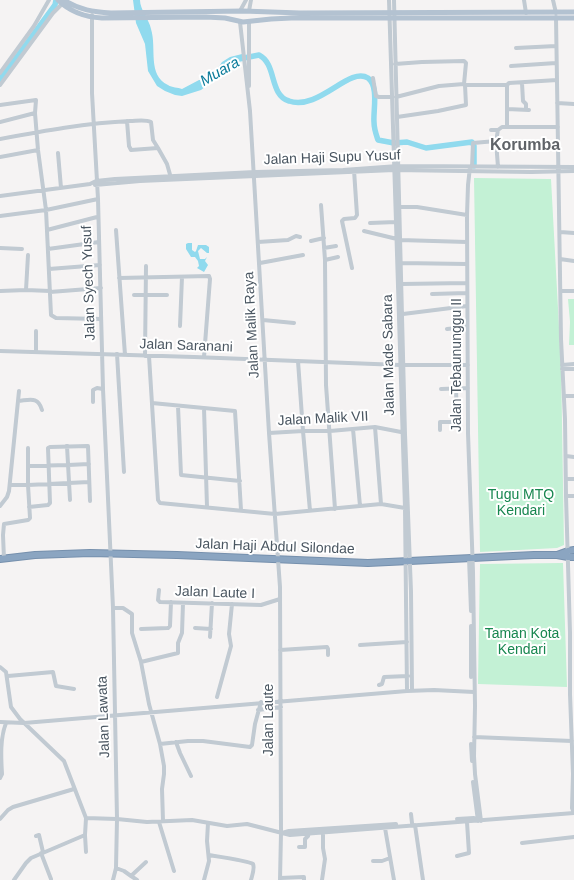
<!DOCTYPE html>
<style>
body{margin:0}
canvas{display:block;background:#f5f3f3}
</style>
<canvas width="574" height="880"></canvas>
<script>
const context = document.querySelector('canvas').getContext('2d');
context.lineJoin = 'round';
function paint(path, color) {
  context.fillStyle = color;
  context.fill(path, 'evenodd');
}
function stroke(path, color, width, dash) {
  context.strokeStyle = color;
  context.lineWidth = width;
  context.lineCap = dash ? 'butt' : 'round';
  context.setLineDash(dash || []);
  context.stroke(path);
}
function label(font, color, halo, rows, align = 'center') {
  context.font = font + ' Helvetica,sans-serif';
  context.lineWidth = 4;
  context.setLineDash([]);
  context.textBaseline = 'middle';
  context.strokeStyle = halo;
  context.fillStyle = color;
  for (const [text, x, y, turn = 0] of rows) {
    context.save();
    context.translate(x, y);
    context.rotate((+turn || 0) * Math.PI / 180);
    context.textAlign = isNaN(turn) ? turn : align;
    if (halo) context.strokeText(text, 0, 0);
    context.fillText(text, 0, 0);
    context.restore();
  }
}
const green = new Path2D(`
 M474,178L551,179L561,364L564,545L557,548L480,552Z
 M568,299H574V345H569L570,322Z
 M563,563L567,687L478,684L480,564Z`);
const water = new Path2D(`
 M133,0H140C140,10 149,19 151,29C157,48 147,75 168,85C172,88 178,87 182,89L199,80H205L209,75L215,72L222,62L230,57L242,54L243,59L232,66L201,90L182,96L175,95L165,91L157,86L148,71L145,44L136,23Z
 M188,243H192V250L195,252L196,251L198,245H206L209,247V253H207L201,248L198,251L200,259H205L207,257L205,261L208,265L204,272L197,268L199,266L198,261L195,257H191L186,249V244Z`);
const river = new Path2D(`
 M239,59L259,55C277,64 269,95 289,101C319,111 349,66 368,78C379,86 373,111 374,122C374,129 376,134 378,140L394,143L407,142L426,148L472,142L474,146V166
 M0,80L55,5L56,0`);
const minor = new Path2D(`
 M389,0L405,508L407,691
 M394,0L405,434L411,592L412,691
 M524,0L526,13
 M553,0L556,13
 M240,11L246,0
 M249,11L251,0
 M92,15V93L98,199L103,389L113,608L117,819L116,868L113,880
 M556,17L561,339L565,419L566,496L570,633V694L573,774L572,808L574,813
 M249,21V86
 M240,22L250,111L269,433L280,587L281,833L280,880
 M516,48L556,46
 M395,64L422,62L464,61L466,63L464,84L465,85L466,105L438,111L397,117
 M511,66L556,63
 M0,73L34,26L49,0
 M373,78L376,96L379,97H392
 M522,83L523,101L526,104V110
 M0,85L53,13L62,4
 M465,85H507L509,83L557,80
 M507,85V127
 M396,97L439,86L464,84
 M557,103L574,104
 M0,105L36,100L35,113L38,150L46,210L51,315L56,318L101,319
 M507,109L529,110
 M0,122L35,113
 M491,130H498L502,127H558
 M498,130L496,141L498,167
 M0,139C43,131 86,123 130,121C136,121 145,119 151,122L153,140L158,148L131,150L129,146L127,121
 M158,148L167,164L171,178
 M58,153L61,188
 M0,157L38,150
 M470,167L468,185L467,215L468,433L473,572L475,706L474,756L475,774L481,821
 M472,167L473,143L496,141
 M95,185L140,181L394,170L531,172L574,171
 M0,196L90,184L96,181L115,179L255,172L343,170L398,166L574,167
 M321,205L325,260L326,385L335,509
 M399,207H417L467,215
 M0,216L46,210L98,199
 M370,223L396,222
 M47,230L97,217
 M116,230L125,355
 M364,231L397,239
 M560,232L574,233
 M400,240L467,242
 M311,241L324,238
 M258,242L288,240L296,236L300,237
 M0,248L22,249
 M324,248L336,246
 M48,249L99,242
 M560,259L574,261
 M325,260L338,257
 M260,263L303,255
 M401,263L467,264
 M352,268L342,221L344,219L355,218L357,215L354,170
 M49,269L100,265
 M119,278L209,276L210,279L204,357
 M401,284L467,283
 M26,290L50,291
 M0,291L26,290L28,255
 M561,291H574
 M50,292L101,288
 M432,294L467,293
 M134,295H167
 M403,314L467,306
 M263,320L294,323
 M180,326L182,277
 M447,329L467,327
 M36,331V352
 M0,351L194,357L400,365H468
 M117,354L124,472
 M145,356L146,266
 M149,356L158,500L160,503L275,514L381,504L405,508
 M298,361L303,431L310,511
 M562,365L574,364
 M562,369H574
 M441,389L468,388
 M564,396H574
 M18,401C30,400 38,396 42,410
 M93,402V390L97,388L103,389
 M152,403L235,411L241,510
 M178,406L181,475L240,481
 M204,408L207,507
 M375,427L381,504
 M353,429L360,506
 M440,430V422H452L457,419L456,389
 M269,433L303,431H330L375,427L401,432
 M67,446L70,500
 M566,456L574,457
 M28,466L68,465L89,464
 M566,479H574
 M10,485H28L89,482
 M566,496H574
 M0,506L7,497L9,491L19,391
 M29,507L48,505L50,503L48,448L50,447L88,446L90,501
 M469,558L471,611
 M4,559L3,535L4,524L28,520L30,518L28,485V448
 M159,590L158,600L160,602L261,605L280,599
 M113,608H123L132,614V633L141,662L149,704L160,744L164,766V774L162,789L163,821
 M471,626V677
 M195,628L211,629
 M141,629L168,628L170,626L171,602
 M210,637L212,603
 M360,645L407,642
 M280,650L327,647L328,649V655
 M141,662L178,653V643L182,633L183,603
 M0,667L6,672L11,707L20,719L64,761L86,818L117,819L147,822L192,820L227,826L247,824L290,835L574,813
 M8,676L53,672L56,686L74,689
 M379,685L382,684L384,677L408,676
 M217,697L231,646L229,634L232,604
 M258,710L281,707
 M0,722L24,723L407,691L434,690L474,692
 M474,737L572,741
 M176,742L180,753L191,776
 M160,744L188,741H203L250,747L252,745L255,724L261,702
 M471,744L472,761
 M0,778L2,774C1,757 0,738 6,723
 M473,782L478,821
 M411,814L412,823
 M0,819L8,810L13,807L74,789
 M457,819L474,818
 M159,822L174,871
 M415,825L423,880
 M385,828L394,880
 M282,833L289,831L396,824
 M85,835L86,852
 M36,836L39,835L43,852
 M522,843L574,837
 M299,847H305V839L308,836L309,833
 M41,853L51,879
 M209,855C215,856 250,861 253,864C255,868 252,876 251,880
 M457,856L469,853L467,822
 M373,861H382L390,858
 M116,868L124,871L131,876L146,862
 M131,876L137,880
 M280,878L304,877V880
 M14,880L26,863L31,858L85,835L86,818
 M204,880L209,861L207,841L208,823
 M322,880L325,859L323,848V832`);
const major = new Path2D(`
 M58,0C70,12 85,17 102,18L206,17L225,18L243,22L271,19L291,18H574
 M64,0C79,10 94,12 111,13L243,11L300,13L574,12`);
const highway = new Path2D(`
 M557,555L568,551L574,550
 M0,559L35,555L90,553L177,555L368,563L534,555H557L568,557H574`);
const streetNames = [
 ["Jalan Haji Supu Yusuf",332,158,-2],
 ["Jalan Syech Yusuf",89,283,-92],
 ["Jalan Malik Raya",252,325,-93],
 ["Jalan Saranani",186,346,2],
 ["Jalan Made Sabara",389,355,-91],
 ["Jalan Tebaununggu II",457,365,-90],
 ["Jalan Malik VII",323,419,-3],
 ["Jalan Haji Abdul Silondae",275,547,2],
 ["Jalan Laute I",215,593,2],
 ["Jalan Lawata",104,717,-92],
 ["Jalan Laute",269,720,-90]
];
const parkNames = [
 ["Tugu MTQ",521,495],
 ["Kendari",521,511],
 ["Taman Kota",522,634],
 ["Kendari",522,650]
];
const waterNames = [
 ["Muara",220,72,-30]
];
const quarterNames = [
 ["Korumba",525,146]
];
paint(green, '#c3f1d5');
paint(water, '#90daee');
stroke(river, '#90daee', 5.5);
stroke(highway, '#7690ad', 8);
stroke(minor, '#c1cad2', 4);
stroke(major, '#b3c2d1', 5);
stroke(highway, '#8ba5c1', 6);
label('14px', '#4a5661', '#fff', streetNames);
label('14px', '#17864f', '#fff', parkNames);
label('italic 15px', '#0c7c9b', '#fff', waterNames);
label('bold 16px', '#5f6368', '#fff', quarterNames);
</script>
